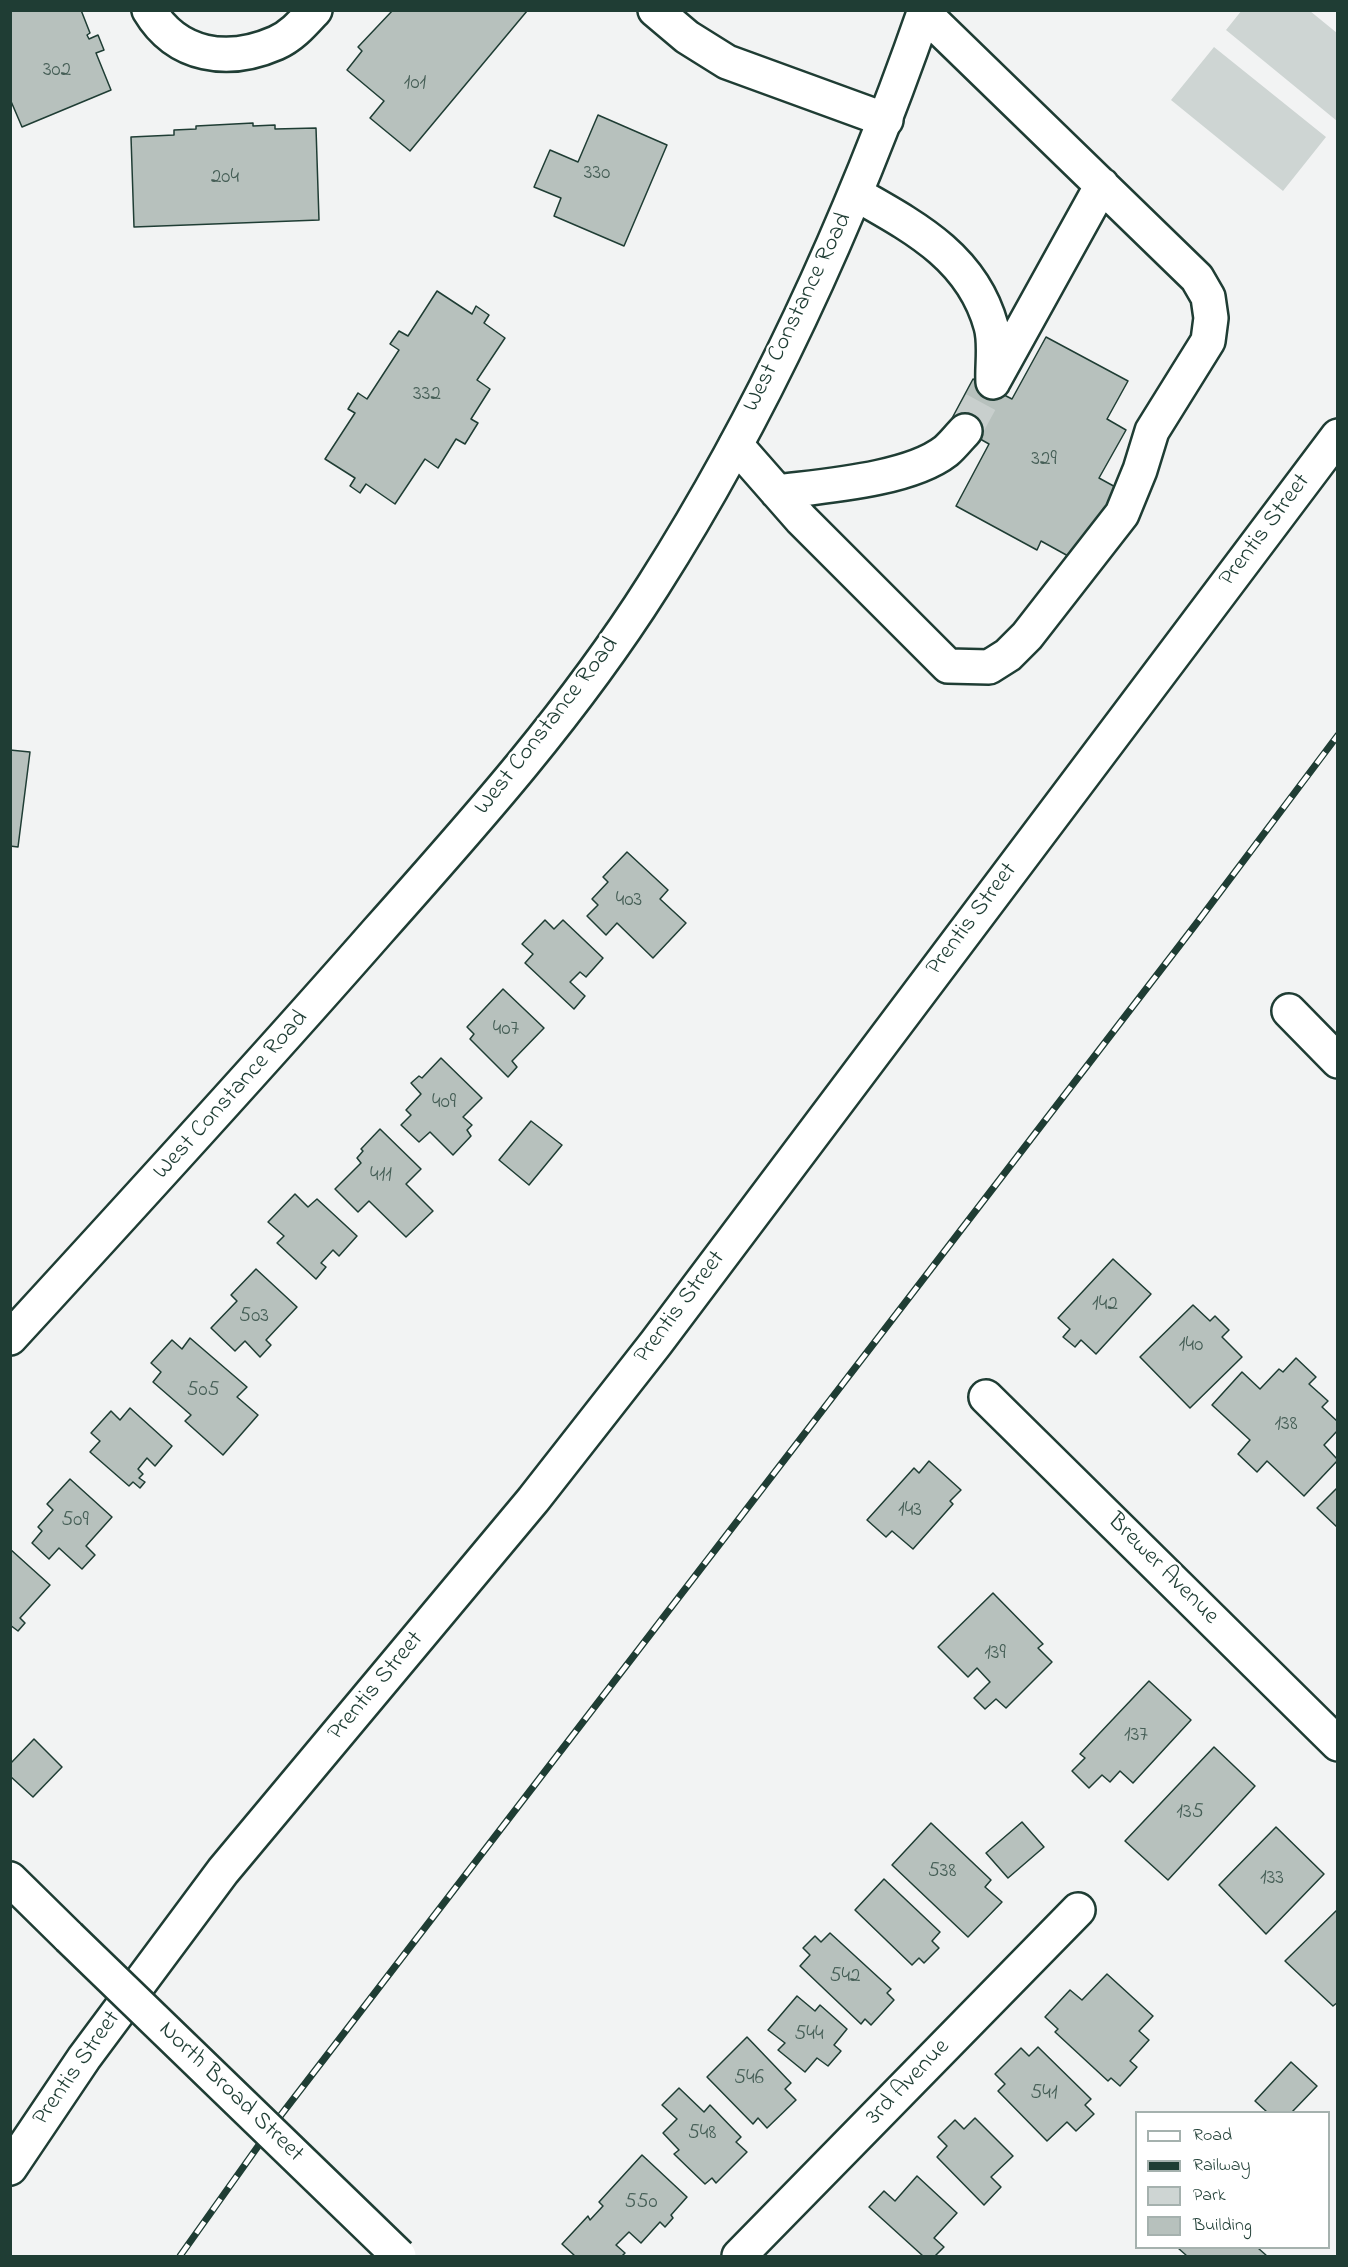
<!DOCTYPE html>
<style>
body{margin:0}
#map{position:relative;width:1348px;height:2267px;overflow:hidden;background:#f2f3f3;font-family:"Indie Flower",sans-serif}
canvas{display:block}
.frame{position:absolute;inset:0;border:12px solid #1f3d34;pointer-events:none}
.legend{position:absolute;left:1135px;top:2111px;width:195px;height:138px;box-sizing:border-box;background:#fff;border:2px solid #a5b1ae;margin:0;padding:8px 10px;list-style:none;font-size:18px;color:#1f3d34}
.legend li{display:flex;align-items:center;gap:12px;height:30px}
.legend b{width:30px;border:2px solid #a5b1ae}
</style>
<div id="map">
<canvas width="1348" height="2267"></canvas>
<div class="frame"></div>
<ul class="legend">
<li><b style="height:8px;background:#fff"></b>Road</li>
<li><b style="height:8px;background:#1f3d34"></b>Railway</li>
<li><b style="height:16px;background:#ced5d3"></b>Park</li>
<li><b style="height:16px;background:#b7c1bd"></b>Building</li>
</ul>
</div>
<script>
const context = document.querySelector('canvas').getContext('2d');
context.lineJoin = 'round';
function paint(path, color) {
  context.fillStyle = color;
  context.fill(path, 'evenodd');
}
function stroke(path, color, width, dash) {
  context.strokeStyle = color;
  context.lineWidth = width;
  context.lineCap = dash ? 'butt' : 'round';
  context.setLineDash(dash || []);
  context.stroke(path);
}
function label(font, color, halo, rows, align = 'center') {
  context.font = font + ' "Indie Flower",sans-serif';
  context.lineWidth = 5;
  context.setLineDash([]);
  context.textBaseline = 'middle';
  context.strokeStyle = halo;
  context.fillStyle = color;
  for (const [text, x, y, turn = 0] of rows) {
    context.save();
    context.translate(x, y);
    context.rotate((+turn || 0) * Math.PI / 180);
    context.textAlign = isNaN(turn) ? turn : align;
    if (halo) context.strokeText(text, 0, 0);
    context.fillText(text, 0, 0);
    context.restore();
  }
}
const green = new Path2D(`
 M1242,10L1310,11L1337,33V121L1226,30Z
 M1214,47L1326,137L1283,191L1171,100Z`);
const building = new Path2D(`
 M10,10H81L90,33L87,35L89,39L98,35L104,50L96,53L111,90L22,127L10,99Z
 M393,10L527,11L410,151L370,118L384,101L347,70L362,51L358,47Z
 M598,115L667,145L624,246L554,216L561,198L534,187L550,150L578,162Z
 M253,123V126L275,125V129L316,128L319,220L134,227L131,137L174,135V130L196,129V126Z
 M437,291L472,314L476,306L489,315L484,323L505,338L477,380L490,389L471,419L478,423L465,444L456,439L438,468L425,459L395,504L366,484L360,493L350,486L355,478L325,459L355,413L348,409L358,393L367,399L399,350L390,344L399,331L408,336Z
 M1046,337L1128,381L1107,419L1126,430L1099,478L1119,489L1079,562L1041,541L1037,550L956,506L989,444L950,422L973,379L1012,399Z
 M10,750L30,752L18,847L10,846Z
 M627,852L668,890L660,899L686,923L653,958L617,923L606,935L587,916L598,905L592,899L608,882L603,877Z
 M545,920L554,929L563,920L603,958L586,977L580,972L570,982L585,996L574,1009L525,963L533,954L522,944Z
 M503,989L544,1028L512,1061L517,1067L508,1077L470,1039L474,1034L467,1027Z
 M441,1058L482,1098L463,1117L472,1125L467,1130L471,1136L453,1155L430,1132L419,1142L401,1125L411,1115L406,1110L421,1094L411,1083L419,1076L422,1078Z
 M531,1121L562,1145L529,1185L499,1160Z
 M380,1129L421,1169L406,1184L433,1211L406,1237L369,1201L358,1212L335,1189L361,1163L357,1158L363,1151L361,1149Z
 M295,1194L308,1207L317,1199L357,1236L339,1256L333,1250L321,1263L326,1267L316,1279L277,1243L284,1236L268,1222Z
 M1113,1259L1151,1294L1096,1354L1081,1340L1075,1347L1063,1337L1070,1329L1058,1318Z
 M256,1269L297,1307L266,1340L271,1345L260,1357L245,1341L235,1351L211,1328L237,1301L231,1295Z
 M1193,1305L1210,1321L1215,1316L1229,1330L1222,1337L1242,1357L1190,1408L1140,1357Z
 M190,1338L247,1387L237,1397L258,1415L223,1455L185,1421L191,1415L153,1382L161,1372L151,1363L172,1340L182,1349Z
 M1296,1358L1316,1377L1309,1384L1328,1401L1322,1407L1338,1422V1430L1324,1445L1338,1460L1304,1496L1267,1461L1257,1472L1238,1454L1250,1440L1212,1405L1242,1372L1260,1389L1279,1369L1283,1372Z
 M130,1408L172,1446L155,1466L147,1458L138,1469L143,1474L139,1478L145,1482L140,1488L133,1482L129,1486L90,1452L100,1441L91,1433L111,1411L120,1420Z
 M929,1461L961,1490L950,1501L953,1504L913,1549L892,1531L886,1537L867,1520L914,1468L919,1473Z
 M70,1479L112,1517L86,1546L95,1555L82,1569L59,1548L49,1559L32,1543L42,1531L38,1527L53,1510L47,1504Z
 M1338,1487V1528L1317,1508Z
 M10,1549L50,1585L20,1618L25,1623L18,1631L10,1625Z
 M993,1593L1043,1644L1038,1648L1052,1662L1006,1708L996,1699L985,1709L974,1698L990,1682L977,1668L968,1677L938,1647Z
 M1149,1681L1191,1720L1133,1783L1120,1771L1110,1782L1102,1775L1089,1788L1072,1771L1085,1758L1080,1754Z
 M34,1739L62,1767L33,1797L10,1776V1764Z
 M1214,1747L1255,1786L1168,1880L1125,1841Z
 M1022,1822L1044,1847L1008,1878L986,1853Z
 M931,1823L991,1880L985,1887L1002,1902L968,1937L892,1865Z
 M1276,1827L1324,1874L1266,1934L1219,1885Z
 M884,1879L940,1932L932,1941L939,1948L924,1963L919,1958L912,1965L855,1910Z
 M1338,1909V2002L1333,2006L1285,1961Z
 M830,1933L891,1989L887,1993L894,2000L871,2025L865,2019L861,2024L800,1966L810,1955L803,1948L815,1936L821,1942Z
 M1107,1974L1153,2016L1139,2031L1149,2040L1130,2061L1137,2067L1120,2086L1111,2078L1108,2081L1055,2032L1058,2029L1045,2017L1070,1990L1082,2000Z
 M797,1996L815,2011L820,2005L847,2029L834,2045L841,2051L828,2066L817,2058L805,2072L778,2050L785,2043L768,2030Z
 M747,2037L791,2083L785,2089L796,2100L767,2128L758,2118L753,2124L707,2077Z
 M1038,2047L1091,2099L1085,2105L1094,2114L1076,2131L1067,2122L1047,2141L998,2091L1005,2084L995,2074L1021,2048L1029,2056Z
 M1291,2062L1317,2086L1292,2112H1267L1255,2101Z
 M679,2088L704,2112L710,2105L741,2137L736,2142L747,2152L716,2183L712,2178L705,2184L674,2154L679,2150L663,2133L677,2119L662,2105Z
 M975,2118L1013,2156L991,2177L1001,2187L984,2205L937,2157L947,2146L938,2137L955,2120L964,2129Z
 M642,2155L687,2197L671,2215L673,2218L665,2227L660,2222L641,2243L629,2232L616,2245L625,2253L622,2256H575L562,2244L588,2216L590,2220L603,2206L599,2202Z
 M917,2176L957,2213L934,2238L944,2247L935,2256H923L869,2207L884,2191L895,2201Z
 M1178,2248H1258L1267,2256H1187Z`);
const minorTunnel = new Path2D(`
 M965,431L989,387`);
const minor = new Path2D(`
 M149,10C177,57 228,64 276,43C292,36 303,23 315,10
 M655,10L687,37L727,62L886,120
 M856,194C914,227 972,257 991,326C996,343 992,365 993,382
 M994,380L1102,185
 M736,445L801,519L948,666L989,667L1008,655L1027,636L1122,514L1140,470L1152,431L1208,341L1211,318L1208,297L1197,278L924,13
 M777,492C823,486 909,480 946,451C953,445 959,437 965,431
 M1289,1011L1338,1061
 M986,1397L1338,1744
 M10,1879L69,1937
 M10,2168L84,2058L223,1871L533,1500L656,1343L1338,436
 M739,2256L1078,1910`);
const major = new Path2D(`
 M10,1338C134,1203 257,1069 378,931C476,821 574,711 653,586C767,407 855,211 925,10`);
const rail = new Path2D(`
 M180,2256L271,2128L1196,924L1338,735`);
const minorBridge = new Path2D(`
 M69,1937L399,2256`);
const numberNames = [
 ["302",57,72],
 ["101",415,85],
 ["330",597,175],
 ["204",225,179],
 ["332",427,396],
 ["329",1044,461],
 ["403",629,902],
 ["407",506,1031],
 ["409",444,1104],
 ["411",381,1177],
 ["142",1105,1306],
 ["503",254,1318],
 ["140",1191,1347],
 ["505",203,1392],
 ["138",1286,1426],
 ["143",910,1512],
 ["509",75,1522],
 ["139",995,1655],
 ["137",1136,1737],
 ["135",1190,1814],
 ["538",942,1873],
 ["133",1272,1880],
 ["542",845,1978],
 ["544",809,2036],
 ["546",749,2080],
 ["541",1044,2095],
 ["548",702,2135],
 ["550",641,2204]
];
const streetNames = [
 ["West Constance Road",799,313,-64],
 ["Prentis Street",1266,531,-53],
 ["West Constance Road",548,727,-52],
 ["Prentis Street",973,920,-53],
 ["West Constance Road",232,1096,-48],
 ["Prentis Street",681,1308,-53],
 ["Brewer Avenue",1162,1570,45],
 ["Prentis Street",377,1687,-50],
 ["Prentis Street",78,2069,-55],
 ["3rd Avenue",909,2083,-46],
 ["North Broad Street",230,2093,44]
];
paint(green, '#ced5d3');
paint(building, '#b7c1bd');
stroke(building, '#1f3d34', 1.5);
stroke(minorTunnel, '#c8cfcd', 33, [33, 16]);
stroke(minor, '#1f3d34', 38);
stroke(major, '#1f3d34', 38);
stroke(minor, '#fff', 33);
stroke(major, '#fff', 33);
stroke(rail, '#1f3d34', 7);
stroke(rail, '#fff', 4.5, [14]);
stroke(minorBridge, '#1f3d34', 38, []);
stroke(minorBridge, '#fff', 33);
label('21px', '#455e56', null, numberNames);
label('24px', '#1f3d34', '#fff', streetNames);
</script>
